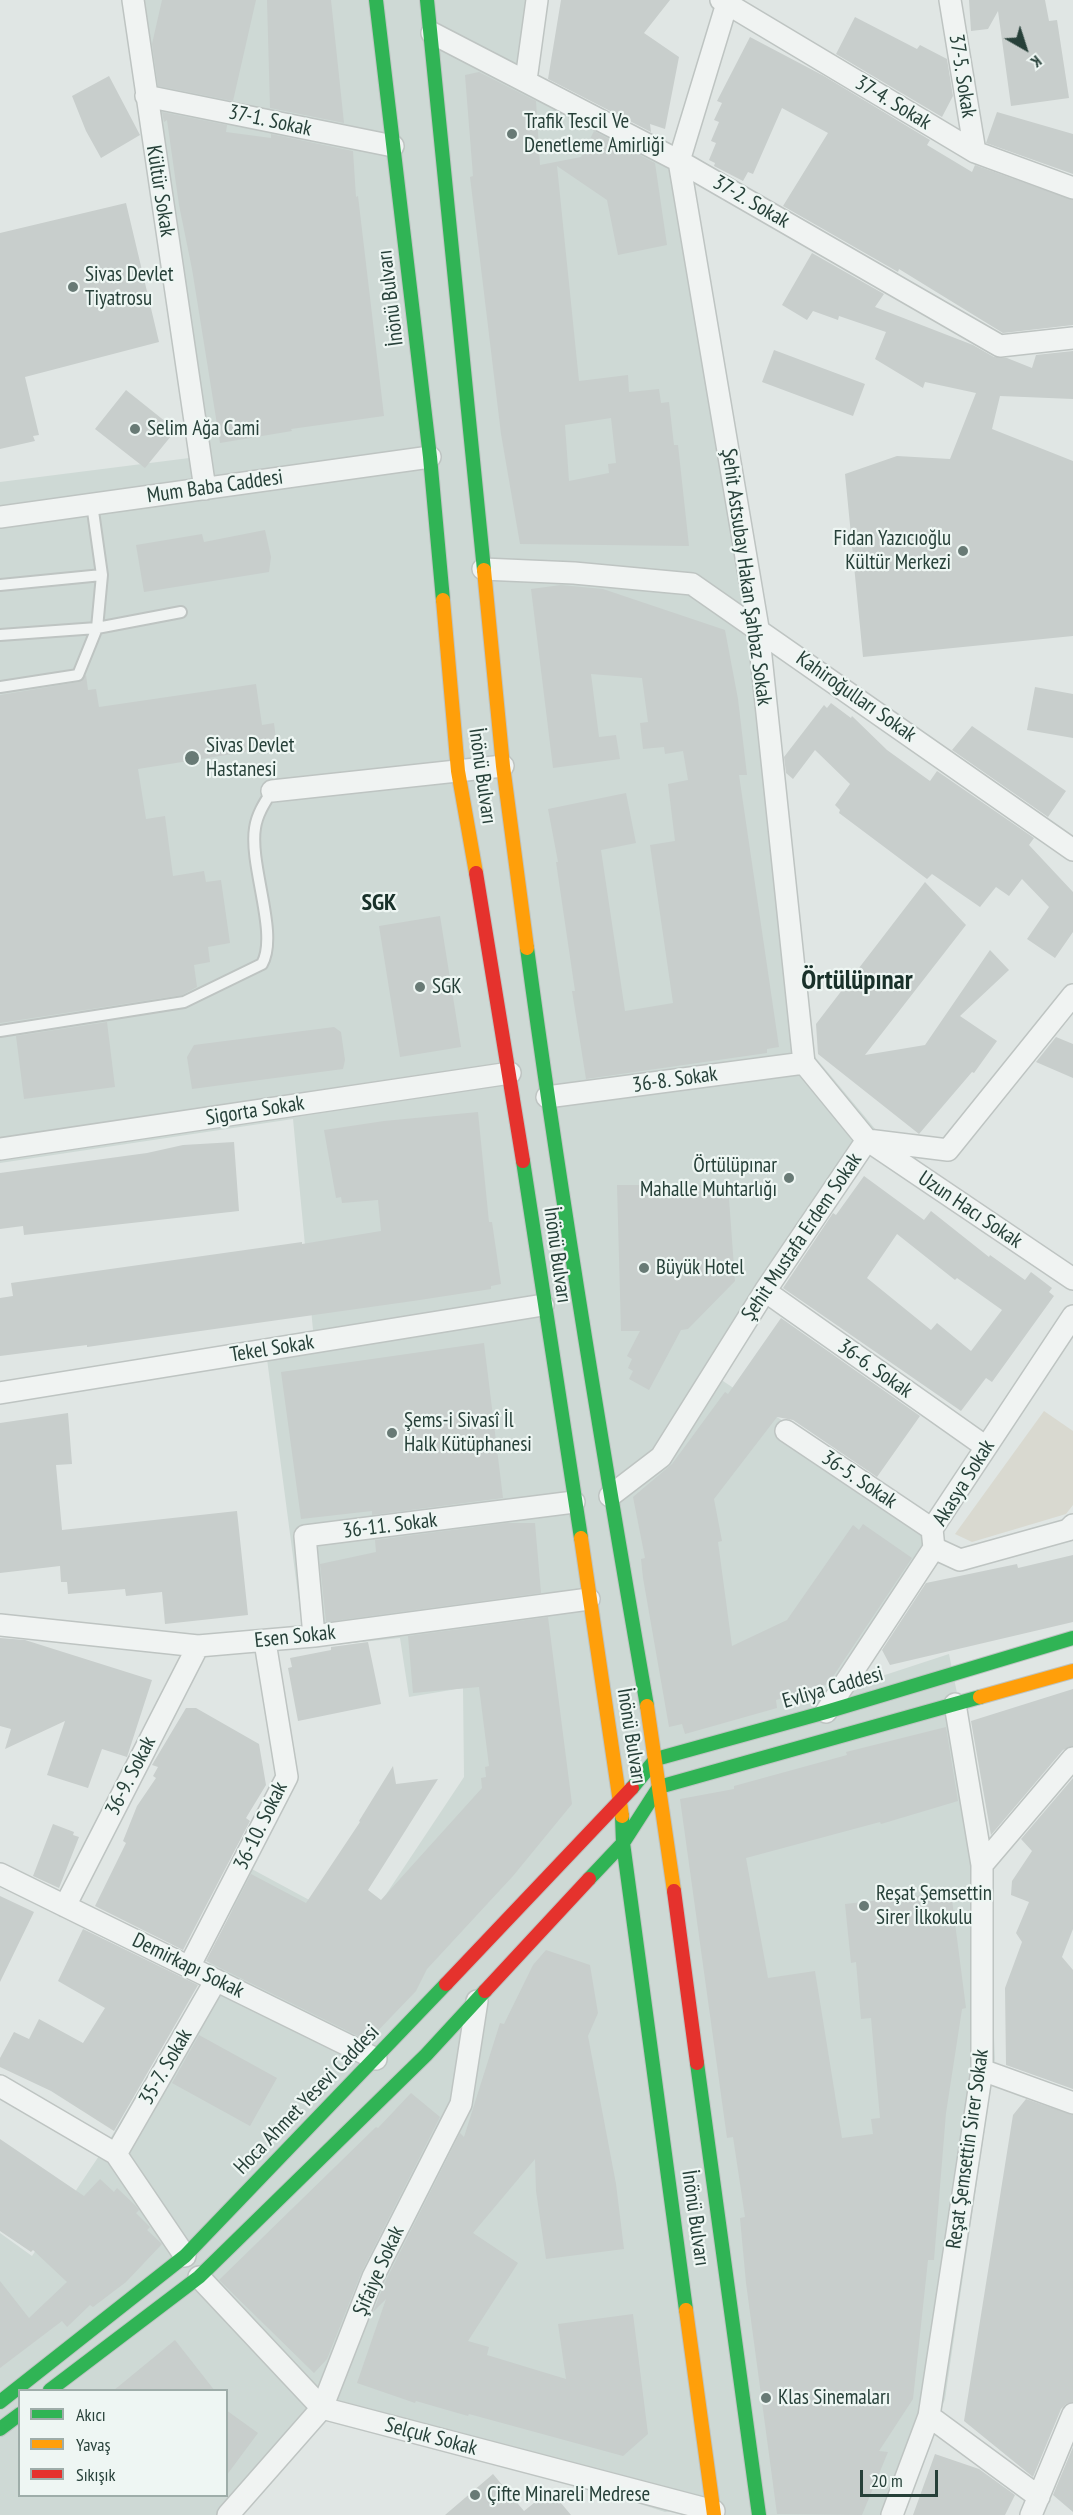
<!DOCTYPE html>
<meta charset="utf-8">
<style>
body{margin:0}
#map{position:relative;width:1073px;height:2515px;overflow:hidden;background:#e0e6e4;font-family:"PT Sans Narrow",sans-serif}
canvas{display:block}
.legend{position:absolute;left:18px;top:2389px;width:210px;height:108px;box-sizing:border-box;background:#eef6f3;border:2px solid #9eada9;margin:0;padding:8px 10px;list-style:none;font-size:18px;color:#274039}
.legend li{display:flex;align-items:center;gap:12px;height:30px}
.legend b{width:30px;border:2px solid #9eada9}
.north{position:absolute;left:995px;top:18px;width:60px;height:60px;-webkit-text-stroke:4px #eef6f3;paint-order:stroke;rotate:141deg;font-size:16px;font-weight:700;line-height:24px;text-align:center;color:#274039}
.north::after{content:'';display:block;margin:auto;width:21px;height:27px;background:#274039;clip-path:polygon(50% 0,100% 100%,50% 72%,0 100%)}
.scale{position:absolute;left:860px;top:2470px;width:78px;height:27px;box-sizing:border-box;border:3px solid #274039;border-top:0;padding-left:8px;font-size:18px;line-height:21px;white-space:nowrap;color:#274039;-webkit-text-stroke:4px #eef6f3;paint-order:stroke}
</style>
<div id="map">
<canvas width="1073" height="2515"></canvas>
<ul class="legend">
<li><b style="height:8px;background:#30b455"></b>Akıcı</li>
<li><b style="height:8px;background:#ff9f0a"></b>Yavaş</li>
<li><b style="height:8px;background:#e5322d"></b>Sıkışık</li>
</ul>
<div class="north">K</div>
<div class="scale">20 m</div>
</div>
<script>
const context = document.querySelector('canvas').getContext('2d');
context.lineJoin = 'round';
function paint(path, color) {
  context.fillStyle = color;
  context.fill(path, 'evenodd');
}
function stroke(path, color, width, dash) {
  context.strokeStyle = color;
  context.lineWidth = width;
  context.lineCap = dash ? 'butt' : 'round';
  context.setLineDash(dash || []);
  context.stroke(path);
}
function label(font, color, halo, rows, align = 'center') {
  context.font = font + ' "PT Sans Narrow",sans-serif';
  context.lineWidth = 4.5;
  context.setLineDash([]);
  context.textBaseline = 'middle';
  context.strokeStyle = halo;
  context.fillStyle = color;
  for (const [text, x, y, turn = 0] of rows) {
    context.save();
    context.translate(x, y);
    context.rotate((+turn || 0) * Math.PI / 180);
    context.textAlign = isNaN(turn) ? turn : align;
    if (halo) context.strokeText(text, 0, 0);
    context.fillText(text, 0, 0);
    context.restore();
  }
}
const built = new Path2D(`
 M137,0H529L524,78L676,160L811,1052L876,1130L720,1379L942,1527L836,1691L949,1654L984,1825L995,2059L945,2399L903,2515H707L684,2510L665,2512L549,2475L456,2455L322,2420L240,2515H0V2233L32,2256L109,2141L200,1985L250,1868L363,1929L464,1777L463,1688L409,1697L400,1638L305,1648L267,1359L315,1351L293,1119L0,1163V482L205,456ZM20,2390H226V2496H20Z`);
const green = new Path2D(`
 M1044,1411L1073,1431V1505L1066,1514L972,1542L955,1534Z`);
const building = new Path2D(`
 M162,0H256L233,101L158,86L152,44Z
 M267,0H331L344,123L270,108Z
 M561,0H670L644,33L679,57L665,129L650,124L651,132L548,79Z
 M969,0H1045L1049,21L1057,20L1069,98L1011,106L998,11L988,29L971,31Z
 M855,17L917,49L920,45L947,59L953,96L942,117L836,54Z
 M750,37L824,76L930,140L927,145L972,172L975,165L1073,200V325L1003,333L899,269L898,272L783,206L828,133L782,108L753,174L748,172L743,181L714,166L715,163L709,160L716,143L711,141L719,122L714,120L722,103L717,101Z
 M479,72L536,101L540,165L581,157L594,131L655,163L667,245L618,255L607,200L557,166L579,381L628,375L629,392L659,389L661,403L669,402L674,445H678L689,546L520,544L501,434L470,177L473,176L465,75ZM611,418L616,463L608,464L609,473L569,481L565,425Z
 M109,76L140,135L101,158L86,131L72,96Z
 M162,112L227,125L226,132L271,138V134L353,151L356,197L358,196L384,416L291,429L292,431L220,443L192,269L179,205L167,120L164,122Z
 M997,112L1073,134V174L986,143Z
 M126,203L159,342L25,377L39,435L33,436L35,441L0,449V233Z
 M812,253L884,294L875,307L973,345L994,357L1007,358L1032,368L1036,355L1073,351V399L1000,396L992,429L1073,461V636L863,657L845,474L897,456L950,459L976,393L925,382L923,388L875,359L886,332L839,316L838,320L813,311L807,320L782,305Z
 M774,350L865,384L853,416L762,382Z
 M126,390L176,430L145,468L95,429Z
 M265,530L271,557L269,572L144,592L136,545L202,534L204,542Z
 M561,585L603,589L725,630L738,699L747,775H739L779,1047L767,1049V1053L586,1079L572,991H575L556,862H558L548,809L626,793L636,843L601,850L625,1011L673,1003L650,845L675,841L668,784L688,780L683,751L665,754L664,747L643,749L640,723L648,722L642,678L591,674L599,737L616,735L620,759L553,768L531,589Z
 M86,675L88,690L96,689L99,707L256,684L262,725L274,723L277,747L138,769L146,819L165,816L173,876L204,871L206,882L221,880L230,943L208,947L210,962L194,965L197,987L182,995L0,1023V695L79,682Z
 M1035,687L1073,694V738L1027,730Z
 M831,703L851,718L852,716L887,750L930,781L937,771L1034,838L1029,845L1073,892V932L1055,958L1027,939L1049,907L1022,879L1009,896L996,887L980,907L932,874L927,879L839,813L840,810L835,805L850,784L815,750L793,779L786,773L784,757L824,705L827,708Z
 M972,726L1066,791L1048,817L952,750Z
 M925,882L966,925L865,1055L925,1045L990,950L1009,970L960,1016L997,1041L974,1073L972,1072L919,1134L818,1054L816,1024Z
 M440,916L461,1047L400,1057L379,926Z
 M107,1022L115,1087L24,1099L16,1036Z
 M334,1027L341,1032L345,1060L343,1069L192,1089L187,1057L194,1045Z
 M1056,1037L1073,1044V1078L1036,1062Z
 M478,1112L489,1222H492L501,1284L491,1286V1289L413,1301L87,1347V1345L0,1356V1298L13,1296L11,1283L302,1242V1244L381,1231L378,1200L342,1203L341,1197L336,1198L324,1130L384,1121Z
 M234,1142L239,1211L24,1235L23,1226L0,1229V1173L147,1153L183,1145Z
 M864,1176L924,1220L931,1211L989,1257L990,1255L1025,1280L1031,1272L1052,1288L1049,1292L1054,1296L992,1382L986,1378L961,1411L783,1288L833,1213L836,1215ZM897,1234L955,1280L957,1278L1002,1310L971,1351L937,1323L931,1330L867,1278Z
 M617,1185H728L735,1281L688,1329L681,1330L649,1390L629,1379L633,1371L628,1368L632,1359L627,1356L640,1331H621Z
 M781,1318L920,1416L877,1477L793,1420L777,1417L714,1499L722,1541L718,1542L732,1646L787,1620L853,1525L859,1530L863,1524L912,1558L828,1684L776,1700L777,1708L685,1734L682,1724L669,1727L643,1578L641,1559L645,1558L633,1497L672,1464L725,1392L728,1394Z
 M484,1343L503,1498L372,1515V1511L301,1519L281,1372Z
 M68,1413L72,1464L56,1465L62,1530L237,1511L248,1615L165,1624L162,1592L126,1596L125,1589L68,1594L67,1582H61L60,1566L0,1573V1423Z
 M506,1523H535L541,1593L326,1622L320,1564L376,1552L375,1540Z
 M1073,1555V1622L890,1665L882,1650L926,1583L1017,1564L1018,1568Z
 M548,1617L572,1804L513,1876L427,1969L416,1991L368,2041L206,1961L251,1874L306,1903L360,1822L359,1821L393,1766L396,1784L438,1779L368,1890L381,1900L482,1788L481,1778L486,1777L485,1767L489,1766L479,1687L413,1693L408,1636Z
 M0,1638L25,1640L152,1680L127,1757L102,1749L88,1788L47,1775L65,1721L5,1749L11,1729L0,1726Z
 M368,1642L381,1704L298,1721L288,1668L292,1667L290,1658L331,1650V1647Z
 M1073,1689V1746L1063,1750L991,1835L971,1721Z
 M186,1708H196L259,1744L266,1785L246,1818L250,1821L183,1950L95,1906L126,1843L123,1841L137,1806L156,1778L153,1776L158,1767L152,1765Z
 M946,1727L958,1801L881,1824L880,1822L746,1858L768,1978L815,1971L842,2138L873,2134L871,2119L880,2118L871,2018L861,2019L856,1962L851,1963L845,1904L951,1892L966,2008L962,2009L946,2113L934,2260H928L913,2399L879,2451L888,2452L862,2515L777,2514L746,2283L740,2218L745,2217L733,2137L727,2138L680,1799L734,1789V1786L847,1755L846,1752Z
 M1073,1778V1929L1062,1957L1073,1970V2089L1006,2065L1005,1988L1022,1942L1016,1933L1029,1902L1011,1895L1012,1881L1032,1851L1021,1839Z
 M53,1824L74,1832L73,1835L79,1837L59,1888L33,1876Z
 M0,1896L34,1912L0,1982Z
 M83,1929L198,1985L114,2131L51,2091L0,2067V2058L14,2032L29,2039L39,2019L83,2043L105,2008L58,1981Z
 M546,1950L590,1965L598,2013L588,2036L616,2184L624,2249L546,2259L536,2191L535,2159L473,2233L518,2263L468,2341L489,2347L487,2355L566,2379L558,2324L633,2314L648,2434L623,2456L469,2414L468,2416L416,2401L415,2403L357,2383L386,2299L373,2312L385,2282L460,2133L464,2137L500,2023L504,2024L533,1965Z
 M199,2035L277,2078L250,2126L172,2083Z
 M411,2093L440,2117L362,2271L327,2359L314,2373L219,2280L376,2127L378,2128Z
 M1026,2099L1073,2115V2402L1066,2404L1061,2409L1033,2477L964,2421L1013,2115Z
 M0,2139L84,2196L100,2179L114,2192L117,2188L136,2206L139,2210L136,2213L150,2227L147,2230L162,2244L126,2282L93,2307L90,2305L67,2327L62,2321L0,2368V2281L29,2318L67,2282L33,2250L31,2252L0,2231Z
 M175,2340L215,2391H113Z
 M226,2410L258,2433L226,2476Z
 M1073,2447V2512L1053,2495Z
 M935,2454L979,2469L1015,2495L1005,2515H913Z
 M493,2474L524,2511L550,2490L571,2515H445Z`);
const lane = new Path2D(`
 M0,585L102,575L92,504
 M0,635L97,628L102,575
 M0,687L78,675L97,628L181,612
 M0,1031L184,1002L262,964C279,934 249,866 255,828C257,814 265,802 272,791`);
const street = new Path2D(`
 M133,0L205,489
 M721,0L975,152L1073,188
 M728,0L679,161L758,628L804,1063L867,1140L1073,1279
 M950,0L975,152
 M432,33L679,161L1000,346L1073,338
 M526,80L537,0
 M146,96L393,146
 M0,517L430,457
 M483,569L574,573L692,584L1073,850
 M272,791L503,766
 M547,1097L804,1063
 M0,1149L510,1073
 M765,1291L986,1447
 M0,1393L543,1305
 M786,1431L932,1529
 M610,1496L661,1457L765,1291L867,1140L948,1150L1073,995
 M934,1548L960,1560L1068,1530L1073,1525
 M0,1625L198,1646L314,1636L589,1599
 M314,1636L305,1536L574,1502
 M826,1712L934,1548L932,1529L1073,1316
 M982,1865L1073,1758
 M0,1874L376,2059
 M65,1906L198,1646
 M190,1965L287,1777L265,1642
 M982,2070L1073,2103
 M0,2086L116,2154L185,2256
 M116,2154L216,1980
 M199,2277L322,2408L714,2511
 M929,2416L1039,2497
 M228,2515L322,2408L373,2277L461,2104L477,2001
 M892,2515L929,2416L982,2070V1865L955,1704
 M1031,2515L1073,2414`);
const fast = new Path2D(`
 M376,0L430,457L443,600
 M427,0L484,570
 M527,948C561,1202 603,1454 647,1706
 M523,1161L581,1538
 M632,1788L656,1759L826,1712L1073,1638
 M622,1816L623,1843L686,2310
 M589,1879L623,1843L659,1787L980,1697
 M697,2063L759,2515
 M50,2390L199,2277L426,2055L485,1991
 M0,2402L185,2256L446,1984
 M0,2429L20,2414`);
const slow = new Path2D(`
 M484,570L503,766L527,948
 M443,600L458,771L476,873
 M581,1538L622,1816
 M980,1697L1073,1671
 M647,1706L674,1891
 M686,2310L714,2515`);
const jam = new Path2D(`
 M476,873L523,1161
 M674,1891L697,2063
 M446,1984L632,1788
 M485,1991L589,1879`);
const markers = [
 [512,134,6,"#687a75"],
 [73,287,6,"#687a75"],
 [135,429,6,"#687a75"],
 [963,551,6,"#687a75"],
 [192,758,8,"#687a75"],
 [420,987,6,"#687a75"],
 [789,1178,6,"#687a75"],
 [644,1268,6,"#687a75"],
 [392,1433,6,"#687a75"],
 [864,1906,6,"#687a75"],
 [766,2398,6,"#687a75"],
 [475,2495,6,"#687a75"]
];
const streetNames = [
 ["37-5. Sokak",962,76,81],
 ["37-4. Sokak",893,103,31],
 ["37-1. Sokak",270,121,12],
 ["Kültür Sokak",160,191,81],
 ["37-2. Sokak",751,202,30],
 ["İnönü Bulvarı",391,298,-97],
 ["Mum Baba Caddesi",215,487,-8],
 ["Şehit Astsubay Hakan Şahbaz Sokak",746,577,82],
 ["Kahiroğulları Sokak",856,697,35],
 ["İnönü Bulvarı",482,776,82],
 ["36-8. Sokak",675,1080,-8],
 ["Sigorta Sokak",255,1111,-9],
 ["Uzun Hacı Sokak",970,1210,34],
 ["Şehit Mustafa Erdem Sokak",802,1237,-56],
 ["İnönü Bulvarı",557,1255,82],
 ["Tekel Sokak",272,1349,-9],
 ["36-6. Sokak",875,1369,35],
 ["36-5. Sokak",859,1480,34],
 ["Akasya Sokak",964,1483,-58],
 ["36-11. Sokak",390,1526,-7],
 ["Esen Sokak",295,1637,-6],
 ["Evliya Caddesi",833,1688,-16],
 ["İnönü Bulvarı",631,1736,81],
 ["36-9. Sokak",131,1776,-63],
 ["36-10. Sokak",261,1826,-64],
 ["Demirkapı Sokak",188,1966,26],
 ["35-7. Sokak",166,2067,-60],
 ["Hoca Ahmet Yesevi Caddesi",307,2100,-46],
 ["Reşat Şemsettin Sirer Sokak",968,2149,-82],
 ["İnönü Bulvarı",695,2218,82],
 ["Şifaiye Sokak",379,2271,-66],
 ["Selçuk Sokak",431,2437,15]
];
const poiNames = [
 ["Trafik Tescil Ve",524,122],
 ["Denetleme Amirliği",524,146],
 ["Sivas Devlet",85,275],
 ["Tiyatrosu",85,299],
 ["Selim Ağa Cami",147,429],
 ["Fidan Yazıcıoğlu",951,539,"right"],
 ["Kültür Merkezi",951,563,"right"],
 ["Sivas Devlet",206,746],
 ["Hastanesi",206,770],
 ["SGK",432,987],
 ["Örtülüpınar",777,1166,"right"],
 ["Mahalle Muhtarlığı",777,1190,"right"],
 ["Büyük Hotel",656,1268],
 ["Şems-i Sivasî İl",404,1421],
 ["Halk Kütüphanesi",404,1445],
 ["Reşat Şemsettin",876,1894],
 ["Sirer İlkokulu",876,1918],
 ["Klas Sinemaları",778,2398],
 ["Çifte Minareli Medrese",487,2495]
];
const quarterNames = [
 ["SGK",379,903]
];
const districtNames = [
 ["Örtülüpınar",857,981]
];
paint(built, '#ced9d5');
paint(green, '#d9d9d0');
paint(building, '#c8cecc');
stroke(lane, '#bec4c2', 14);
stroke(street, '#bec4c2', 24);
stroke(fast, '#bec4c2', 16);
stroke(slow, '#bec4c2', 16);
stroke(jam, '#bec4c2', 16);
stroke(lane, '#f0f3f2', 10);
stroke(street, '#f0f3f2', 21);
stroke(fast, '#30b455', 14);
stroke(slow, '#ff9f0a', 14);
stroke(jam, '#e5322d', 14);
for (const [x, y, r, color] of markers) {
  const dot = new Path2D();
  dot.arc(x, y, r, 0, 2 * Math.PI);
  context.fillStyle = color;
  context.fill(dot);
  stroke(dot, '#eef6f3', 2);
}
label('21px', '#274039', '#eef6f3', streetNames);
label('21px', '#274039', '#eef6f3', poiNames, 'left');
label('bold 24px', '#19312a', '#eef6f3', quarterNames);
label('bold 27px', '#19312a', '#eef6f3', districtNames);
</script>
